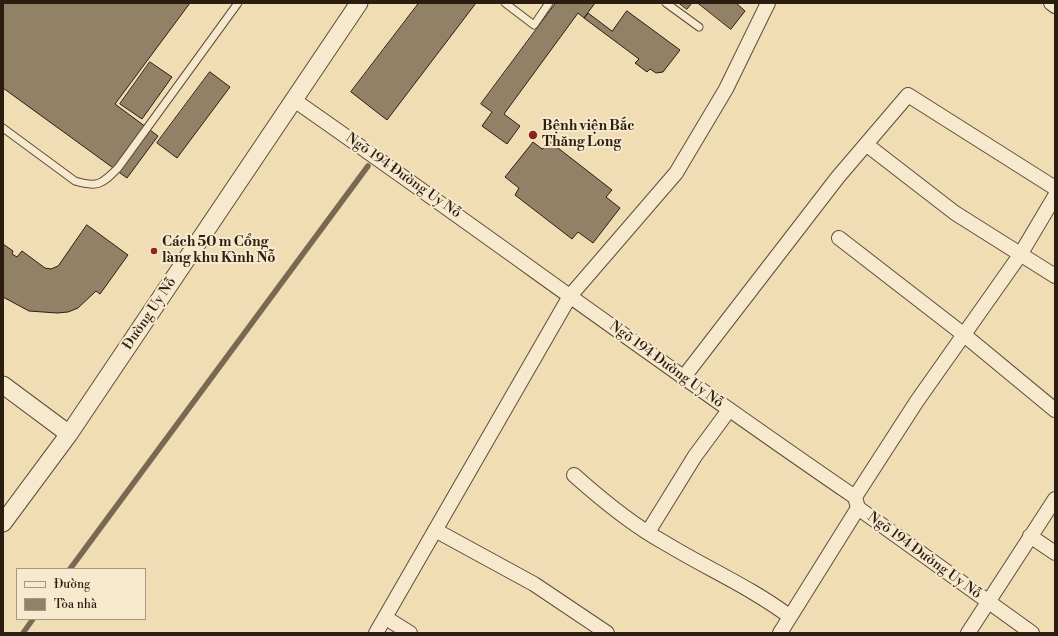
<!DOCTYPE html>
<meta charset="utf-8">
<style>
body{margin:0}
#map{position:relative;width:1058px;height:636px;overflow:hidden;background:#f1ddb4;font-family:"Libre Bodoni",serif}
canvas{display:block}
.frame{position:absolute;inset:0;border:4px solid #2c1d11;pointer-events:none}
.legend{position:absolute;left:16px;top:568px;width:130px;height:52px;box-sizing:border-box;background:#f6e9ce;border:1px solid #a59782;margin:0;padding:5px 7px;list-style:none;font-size:12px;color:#2c1d11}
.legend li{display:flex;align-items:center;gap:8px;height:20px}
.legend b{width:20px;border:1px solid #a59782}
</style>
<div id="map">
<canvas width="1058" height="636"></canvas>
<div class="frame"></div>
<ul class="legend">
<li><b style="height:5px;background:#f6e9ce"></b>Đường</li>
<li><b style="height:11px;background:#928166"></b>Tòa nhà</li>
</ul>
</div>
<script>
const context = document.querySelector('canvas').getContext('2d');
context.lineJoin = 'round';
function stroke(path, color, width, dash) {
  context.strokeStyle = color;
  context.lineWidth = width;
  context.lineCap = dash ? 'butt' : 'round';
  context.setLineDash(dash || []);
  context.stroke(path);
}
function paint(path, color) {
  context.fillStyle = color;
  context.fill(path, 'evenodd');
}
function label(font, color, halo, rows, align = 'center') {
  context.font = font + ' "Libre Bodoni",serif';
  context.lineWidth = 4;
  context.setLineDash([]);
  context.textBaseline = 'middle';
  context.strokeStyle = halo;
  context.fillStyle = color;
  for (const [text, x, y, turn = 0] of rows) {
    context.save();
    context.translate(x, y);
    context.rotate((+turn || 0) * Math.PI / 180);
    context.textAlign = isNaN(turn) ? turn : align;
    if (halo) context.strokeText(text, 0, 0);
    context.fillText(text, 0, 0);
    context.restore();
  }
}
const stream = new Path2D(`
 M70,569L368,166
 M23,633L33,619`);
const building = new Path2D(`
 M3,3H190L115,104L158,136L127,178L3,88Z
 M419,3H476L387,120L351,92Z
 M556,3H595L584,18L578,13L504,114L520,126L507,144L482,126L492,112L481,104Z
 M679,3H692L687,9Z
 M698,3H736L745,11L731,29Z
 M627,11L680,50L663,72L656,73L650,69L647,72L635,63L639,59L584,18L588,13L612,31Z
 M150,62L172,77L142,119L120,104Z
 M210,72L230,87L177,158L157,143Z
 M549,141L612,190L606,197L620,208L593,243L578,232L572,239L515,195L519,188L505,177L533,142L542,149Z
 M87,225L128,255L100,294L96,291L78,308L68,312L57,313L29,311L3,297V244L13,251L12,254L17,257L22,251L45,268L51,269L58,266Z`);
const service = new Path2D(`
 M505,3L534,25L549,3
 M666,3L699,27
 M3,128L75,181C98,188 102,184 118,168L238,3`);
const minor = new Path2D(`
 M1051,3L1055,6
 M294,100C482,231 666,368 855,497L858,508L1032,633
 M867,145L955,213L1055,276
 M839,238L963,334L1055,410
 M683,378L838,177L908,95L1055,188
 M574,475C602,500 632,525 665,543C706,568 750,587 789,616
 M855,497L917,401L1020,255L1055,196
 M435,530L534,584L607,633
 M648,532L695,456L729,410
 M1030,536L1055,553
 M386,618L410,633
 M376,633L570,296L676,173L726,89L768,3
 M780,633L858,508
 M968,633L1055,499`);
const tertiary = new Path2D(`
 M3,385L69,434
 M3,523L69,434L359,3`);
const markers = [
 [533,135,5,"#8f2418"],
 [154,251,4,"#8f2418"]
];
const poiNames = [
 ["Bệnh viện Bắc",542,127],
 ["Thăng Long",542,143],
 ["Cách 50 m Cổng",162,243],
 ["làng khu Kình Nỗ",162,259]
];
const streetNames = [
 ["Ngõ 194 Đường Uy Nỗ",403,176,35],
 ["Đường Uy Nỗ",150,314,-56],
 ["Ngõ 194 Đường Uy Nỗ",666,365,36],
 ["Ngõ 194 Đường Uy Nỗ",924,556,36]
];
stroke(stream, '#7a6952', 5.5);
paint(building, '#928166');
stroke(building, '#2c1d11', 1);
stroke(service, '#5d4d3a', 9);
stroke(minor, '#5d4d3a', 16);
stroke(tertiary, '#5d4d3a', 19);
stroke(service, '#f6e9ce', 7);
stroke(minor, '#f6e9ce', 14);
stroke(tertiary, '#f6e9ce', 17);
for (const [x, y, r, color] of markers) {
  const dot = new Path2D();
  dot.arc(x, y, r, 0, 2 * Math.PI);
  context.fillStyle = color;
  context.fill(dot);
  stroke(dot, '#f6e9ce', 1.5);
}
label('bold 14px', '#2c1d11', '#f6e9ce', poiNames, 'left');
label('14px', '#2c1d11', '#f6e9ce', streetNames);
</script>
